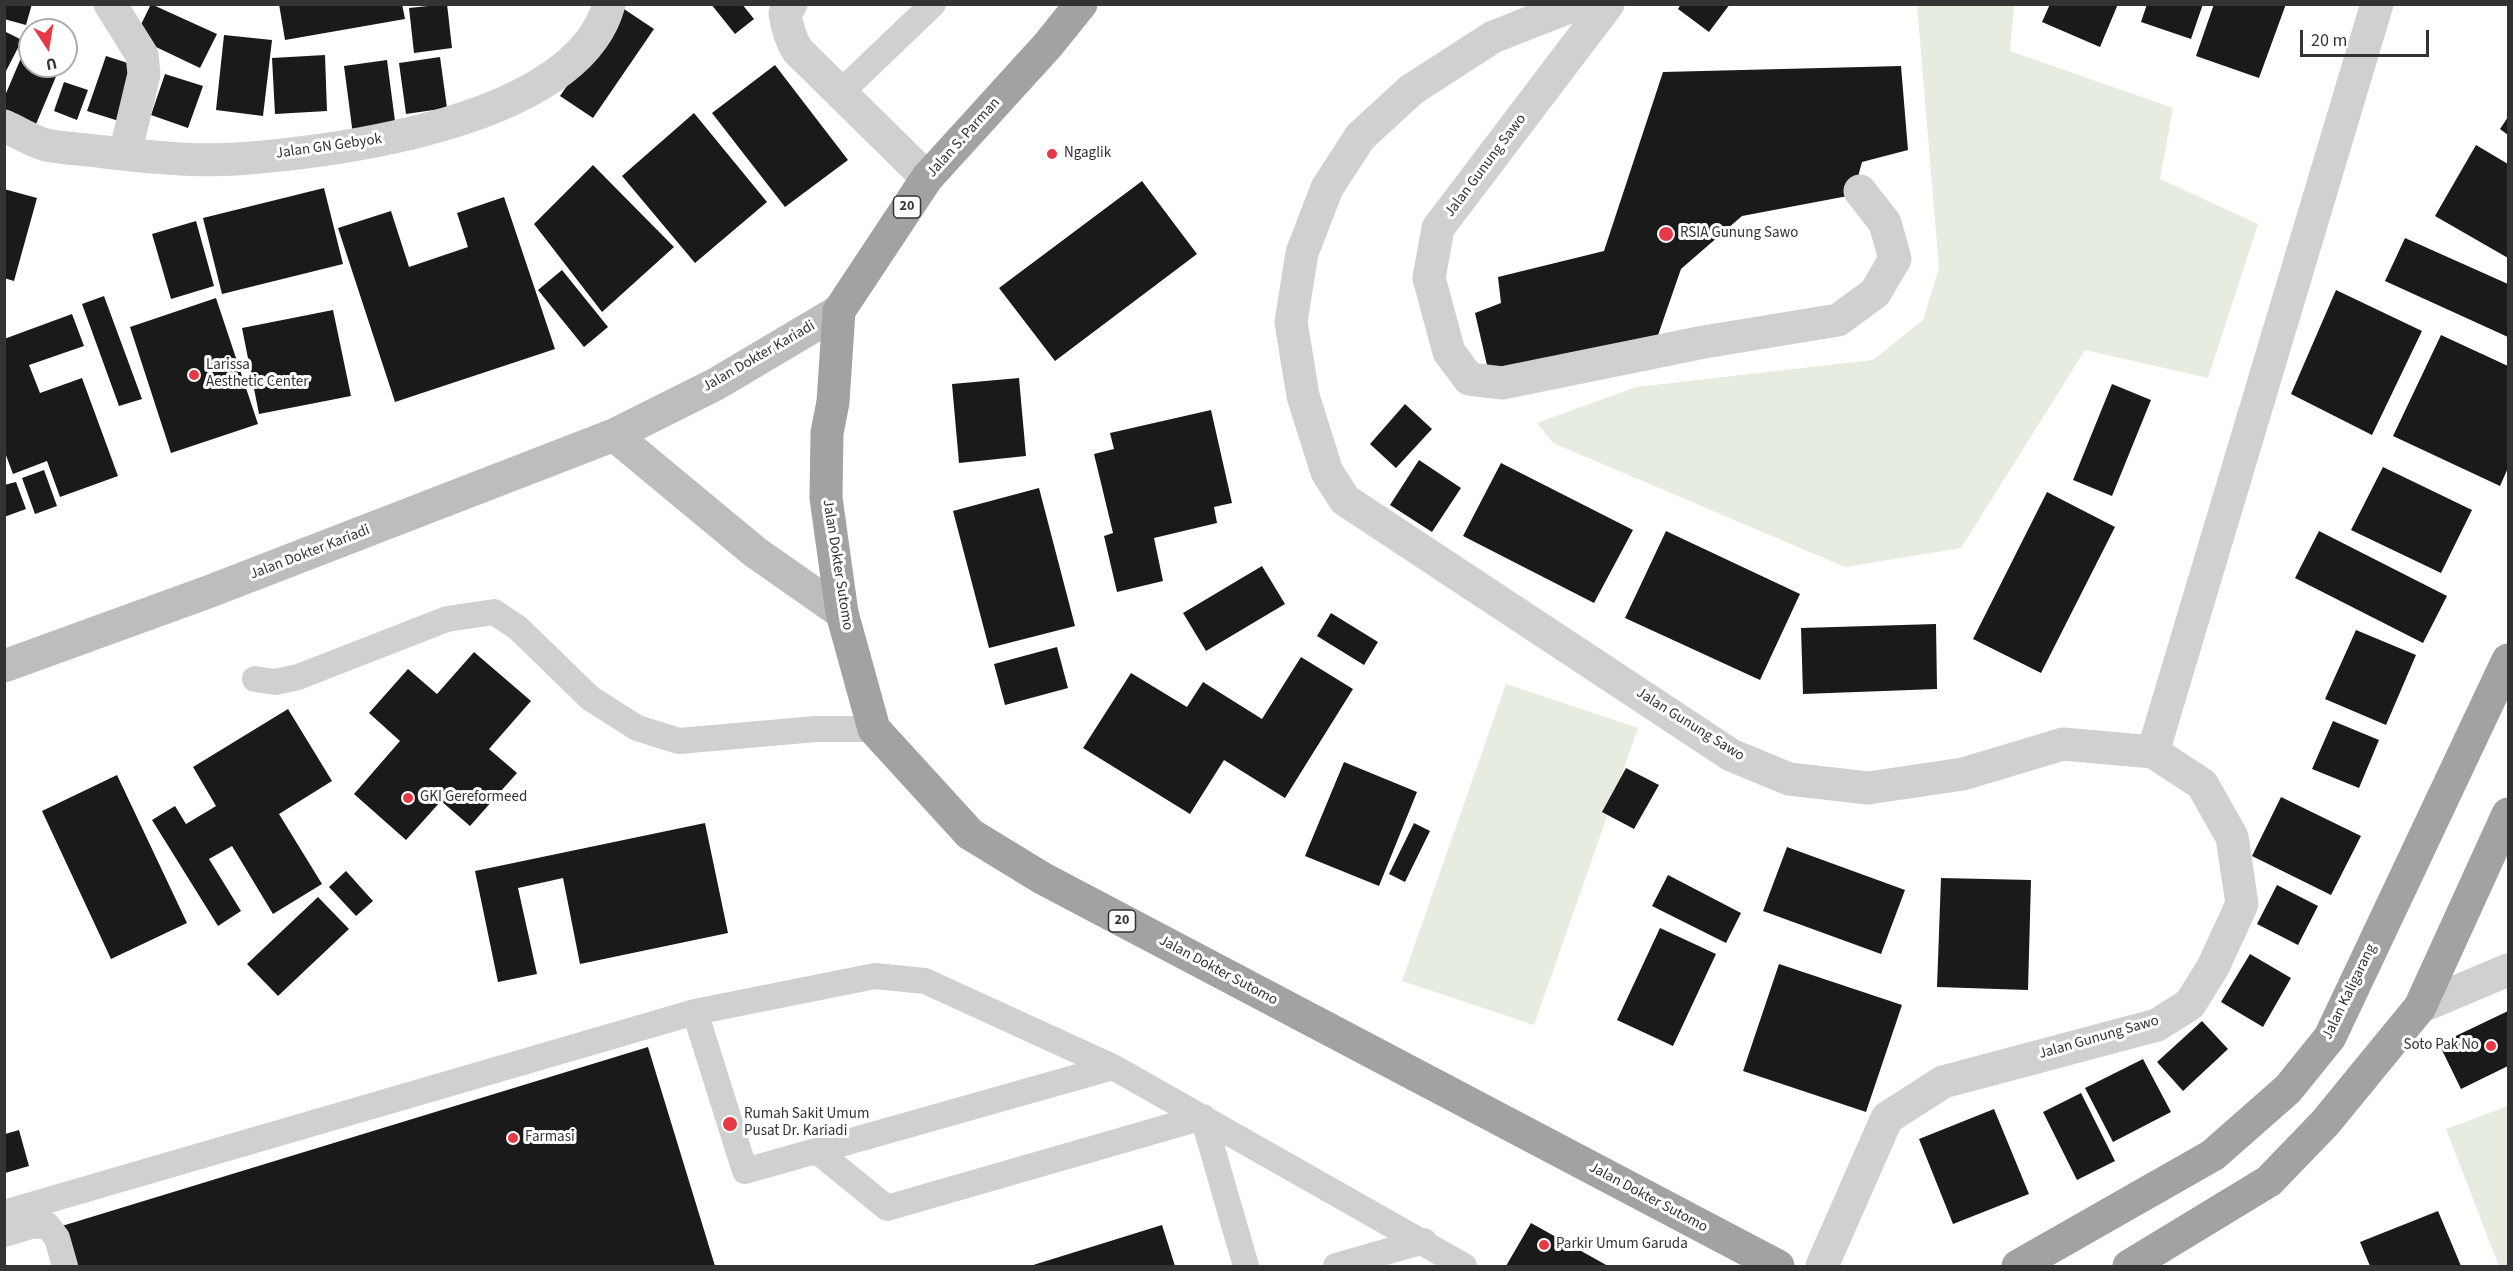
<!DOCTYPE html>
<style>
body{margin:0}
#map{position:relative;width:2513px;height:1271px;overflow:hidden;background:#fff;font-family:"Source Sans 3",sans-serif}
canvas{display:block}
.frame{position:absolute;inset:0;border:6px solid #333;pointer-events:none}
.north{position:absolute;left:18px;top:18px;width:60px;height:60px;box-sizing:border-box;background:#fff;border:2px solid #adadad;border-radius:50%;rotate:168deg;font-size:16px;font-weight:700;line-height:24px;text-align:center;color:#333}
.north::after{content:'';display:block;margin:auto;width:21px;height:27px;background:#e63946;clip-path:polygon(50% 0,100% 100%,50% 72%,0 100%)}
.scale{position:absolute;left:2300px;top:30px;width:129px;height:27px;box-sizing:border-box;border:3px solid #333;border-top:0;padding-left:8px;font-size:18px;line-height:21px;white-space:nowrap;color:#333;-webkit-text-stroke:4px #fff;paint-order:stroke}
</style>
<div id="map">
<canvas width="2513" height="1271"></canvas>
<div class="frame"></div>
<div class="north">U</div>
<div class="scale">20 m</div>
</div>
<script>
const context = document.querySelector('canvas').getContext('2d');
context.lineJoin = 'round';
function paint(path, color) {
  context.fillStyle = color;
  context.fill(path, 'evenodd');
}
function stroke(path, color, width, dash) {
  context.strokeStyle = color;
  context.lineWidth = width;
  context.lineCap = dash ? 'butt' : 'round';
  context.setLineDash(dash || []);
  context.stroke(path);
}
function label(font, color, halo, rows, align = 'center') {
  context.font = font + ' "Source Sans 3",sans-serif';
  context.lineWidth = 6;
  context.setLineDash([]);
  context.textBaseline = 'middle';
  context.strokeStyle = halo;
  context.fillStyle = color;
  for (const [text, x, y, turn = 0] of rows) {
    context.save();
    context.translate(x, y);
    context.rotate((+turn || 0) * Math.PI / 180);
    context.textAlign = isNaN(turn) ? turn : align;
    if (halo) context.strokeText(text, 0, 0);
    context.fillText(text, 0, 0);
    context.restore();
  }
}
const green = new Path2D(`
 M1917,5H2014L2010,51L2173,108L2160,179L2258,224L2208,378L2085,350L1961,548L1845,567L1553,443L1537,423L1636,387L1873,360L1923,320L1939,268Z
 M1506,684L1638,728L1534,1025L1402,981Z
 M2508,1106V1266H2499L2446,1129Z`);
const building = new Path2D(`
 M4,4H32L26,25L4,19Z
 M151,4L217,34L200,68L135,37Z
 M279,4H402L405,19L285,40Z
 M447,4L452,48L414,53L409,8Z
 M711,4H742L754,19L735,34Z
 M1681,4H1730L1709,32L1678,9Z
 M2050,4H2118L2100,47L2042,22Z
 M2147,4H2203L2191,39L2141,22Z
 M2214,4H2286L2259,78L2196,56Z
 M621,7L654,29L593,118L560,96Z
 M4,31L22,40L4,75Z
 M224,35L272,40L263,116L216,110Z
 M24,51L30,54V66L60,67L34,129L4,116V98Z
 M325,55L327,111L275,114L272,58Z
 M106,56L140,67L122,122L87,111Z
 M440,57L447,108L406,114L399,63Z
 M387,60L396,129L353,135L344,66Z
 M775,65L848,160L785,207L712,113Z
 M1901,66L1908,150L1862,162L1853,195L1742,216L1681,269L1656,341L1490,378L1475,313L1501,303L1498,277L1604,251L1663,72Z
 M165,74L203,86L188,128L151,115Z
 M64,82L88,90L77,120L54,111Z
 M694,113L767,202L695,263L622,176Z
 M2508,117V135L2500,129Z
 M2476,145L2508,164V258L2435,216Z
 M593,165L674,247L602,312L534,224Z
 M1142,181L1197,254L1055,361L999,288Z
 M324,188L343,264L222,294L203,218Z
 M4,189L37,198L14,281L4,278Z
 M504,197L555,349L395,402L338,228L391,211L409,267L468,247L457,213Z
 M196,221L214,286L171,299L152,234Z
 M2405,238L2508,284V337L2385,281Z
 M562,270L608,327L584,347L538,290Z
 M2336,290L2422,331L2372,435L2291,394Z
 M104,296L142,399L119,406L82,304Z
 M216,298L258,424L171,453L130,327Z
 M333,310L351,396L259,414L242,328Z
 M72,314L84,346L29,365L40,393L82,378L118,476L60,497L47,461L13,474L4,450V339Z
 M2441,335L2508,366V468L2500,486L2393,436Z
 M1019,378L1026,456L959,463L952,384Z
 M2112,384L2151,400L2112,496L2073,480Z
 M1405,404L1432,429L1396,468L1370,444Z
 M1211,410L1232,503L1214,507L1217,523L1154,538L1163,581L1117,592L1104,536L1113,533L1094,454L1114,449L1110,433Z
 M1419,460L1461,488L1432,532L1390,505Z
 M1501,463L1633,530L1594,603L1463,536Z
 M2383,467L2472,510L2441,573L2351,530Z
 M44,470L57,506L35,514L22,478Z
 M16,482L26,509L4,517V485Z
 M1039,488L1075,626L989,648L953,511Z
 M2047,492L2115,527L2041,673L1973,639Z
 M1666,531L1800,594L1760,680L1625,618Z
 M2319,531L2447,596L2423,643L2295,578Z
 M1262,566L1285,604L1206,651L1183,613Z
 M1331,613L1378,642L1364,665L1317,636Z
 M1936,624L1937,689L1803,694L1801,628Z
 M2356,630L2416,655L2386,725L2325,699Z
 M1057,647L1068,688L1005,705L994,664Z
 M474,652L531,701L489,749L517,773L470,826L441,801L406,840L354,794L400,741L369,713L408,669L437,694Z
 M1301,657L1353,689L1285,798L1224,760L1190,814L1083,748L1131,673L1187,707L1203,682L1262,719Z
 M288,709L332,781L279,814L322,884L273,914L232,846L209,859L241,911L218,926L152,820L175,806L186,824L216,806L193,767Z
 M2333,721L2379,740L2359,788L2312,769Z
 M1344,762L1417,792L1379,886L1305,856Z
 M1626,768L1659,785L1634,829L1602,812Z
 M117,775L187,923L111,959L42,811Z
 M2281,797L2361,836L2331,895L2252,856Z
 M705,823L728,933L580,964L563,878L518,888L537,974L498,982L475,871Z
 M1414,823L1430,831L1405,882L1389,874Z
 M1787,847L1905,890L1881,954L1763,911Z
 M346,871L373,901L356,916L329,887Z
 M1668,875L1741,913L1726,943L1652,906Z
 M1941,878L2031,880L2028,990L1937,987Z
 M2277,885L2318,906L2298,945L2257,924Z
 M318,897L349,929L278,996L247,964Z
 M1660,928L1716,954L1673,1046L1617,1020Z
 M2250,954L2291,978L2263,1027L2221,1002Z
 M1779,964L1902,1005L1866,1112L1743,1071Z
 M2508,1011V1066L2461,1089L2439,1044Z
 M2202,1021L2228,1049L2183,1091L2157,1062Z
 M648,1047L715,1266H63L52,1229Z
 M2143,1059L2171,1112L2113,1142L2085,1088Z
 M2081,1093L2115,1161L2077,1180L2043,1112Z
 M1994,1109L2029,1194L1953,1224L1919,1139Z
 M19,1130L29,1166L5,1173V1134Z
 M2438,1211L2461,1266H2370L2360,1242Z
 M1531,1223L1608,1266H1506Z
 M1162,1225L1175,1266H1030Z`);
const service = new Path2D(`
 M840,93L933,4
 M255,679L275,682L298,677L447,619L494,612L518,628L590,698L637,728L679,741L816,729H874
 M695,1012L745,1171L1113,1067
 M817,1151L887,1208L1203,1117L1246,1266
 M4,1213L695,1012L875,976L925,981L1113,1067L1464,1266
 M4,1234L31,1226L47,1225L57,1238L65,1266
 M1336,1266L1424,1241`);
const minor = new Path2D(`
 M110,4L142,55L144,74L125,154
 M791,4L785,13C787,28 790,39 798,51L927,178
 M1577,4L1493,37L1411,90L1360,137L1327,188L1302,253L1291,322L1303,396L1327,472L1345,500L1731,755L1789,779L1868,788L1963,774L2063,744L2153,752L2202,784L2232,837L2242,904L2213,967L2190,1004L2157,1025L1943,1082L1887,1118L1822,1266
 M1608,4L1438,228L1429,278L1449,352L1469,379L1502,383L1704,342L1838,320L1875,293L1895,259L1885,223L1860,191
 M4,126C18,132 32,141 46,145C62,148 80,149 96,151C141,156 191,162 237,159C338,152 578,121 609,4
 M2153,752L2377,4
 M2420,1007L2508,970`);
const secondary = new Path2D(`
 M614,435L755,552L842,613
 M4,666L208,592L614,435L716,384L839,311`);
const trunk = new Path2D(`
 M1081,4L1048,45L927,178L839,311L833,402L827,433L826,498L842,613L874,729L970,834L1042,878L1778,1266
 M2018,1266L2213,1155L2288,1089L2330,1037L2508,660
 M2129,1266L2269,1181L2325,1123L2420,1007L2508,814`);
const markers = [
 [1052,154,6,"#e63946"],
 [1666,234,8,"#e63946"],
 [194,375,6,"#e63946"],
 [408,798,6,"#e63946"],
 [2491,1046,6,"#e63946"],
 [730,1124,8,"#e63946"],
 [513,1138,6,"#e63946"],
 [1544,1245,6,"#e63946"]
];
const shields = [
 [907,207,27],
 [1122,921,27]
];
const shieldNames = [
 ["20",907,207],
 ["20",1122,921]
];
const streetNames = [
 ["Jalan S. Parman",964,138,-48],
 ["Jalan GN Gebyok",329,147,-8],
 ["Jalan Gunung Sawo",1486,166,-53],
 ["Jalan Dokter Kariadi",759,357,-30],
 ["Jalan Dokter Kariadi",310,553,-21],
 ["Jalan Dokter Sutomo",837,565,81],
 ["Jalan Gunung Sawo",1690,725,32],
 ["Jalan Dokter Sutomo",1218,971,28],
 ["Jalan Kaligarang",2350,992,-64],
 ["Jalan Gunung Sawo",2099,1038,-16],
 ["Jalan Dokter Sutomo",1648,1198,28]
];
const poiNames = [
 ["Ngaglik",1064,154],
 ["RSIA Gunung Sawo",1680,234],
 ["Larissa",206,366],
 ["Aesthetic Center",206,383],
 ["GKI Gereformeed",420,798],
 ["Soto Pak No",2479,1046,"right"],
 ["Rumah Sakit Umum",744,1115],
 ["Pusat Dr. Kariadi",744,1132],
 ["Farmasi",525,1138],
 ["Parkir Umum Garuda",1556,1245]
];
paint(green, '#e6ecdf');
paint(building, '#1a1a1a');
stroke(service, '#d0d0d0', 26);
stroke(minor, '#d0d0d0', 33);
stroke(secondary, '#bdbdbd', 33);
stroke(trunk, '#a2a2a2', 33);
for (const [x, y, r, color] of markers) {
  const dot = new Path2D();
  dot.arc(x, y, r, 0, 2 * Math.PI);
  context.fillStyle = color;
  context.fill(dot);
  stroke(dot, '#fff', 2);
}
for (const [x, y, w] of shields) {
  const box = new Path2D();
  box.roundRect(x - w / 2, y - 11, w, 22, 4.5);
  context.fillStyle = '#fff';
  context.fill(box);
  stroke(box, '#333', 1.5);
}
label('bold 14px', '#333', null, shieldNames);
label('15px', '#333', '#fff', streetNames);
label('15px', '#333', '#fff', poiNames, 'left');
</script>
